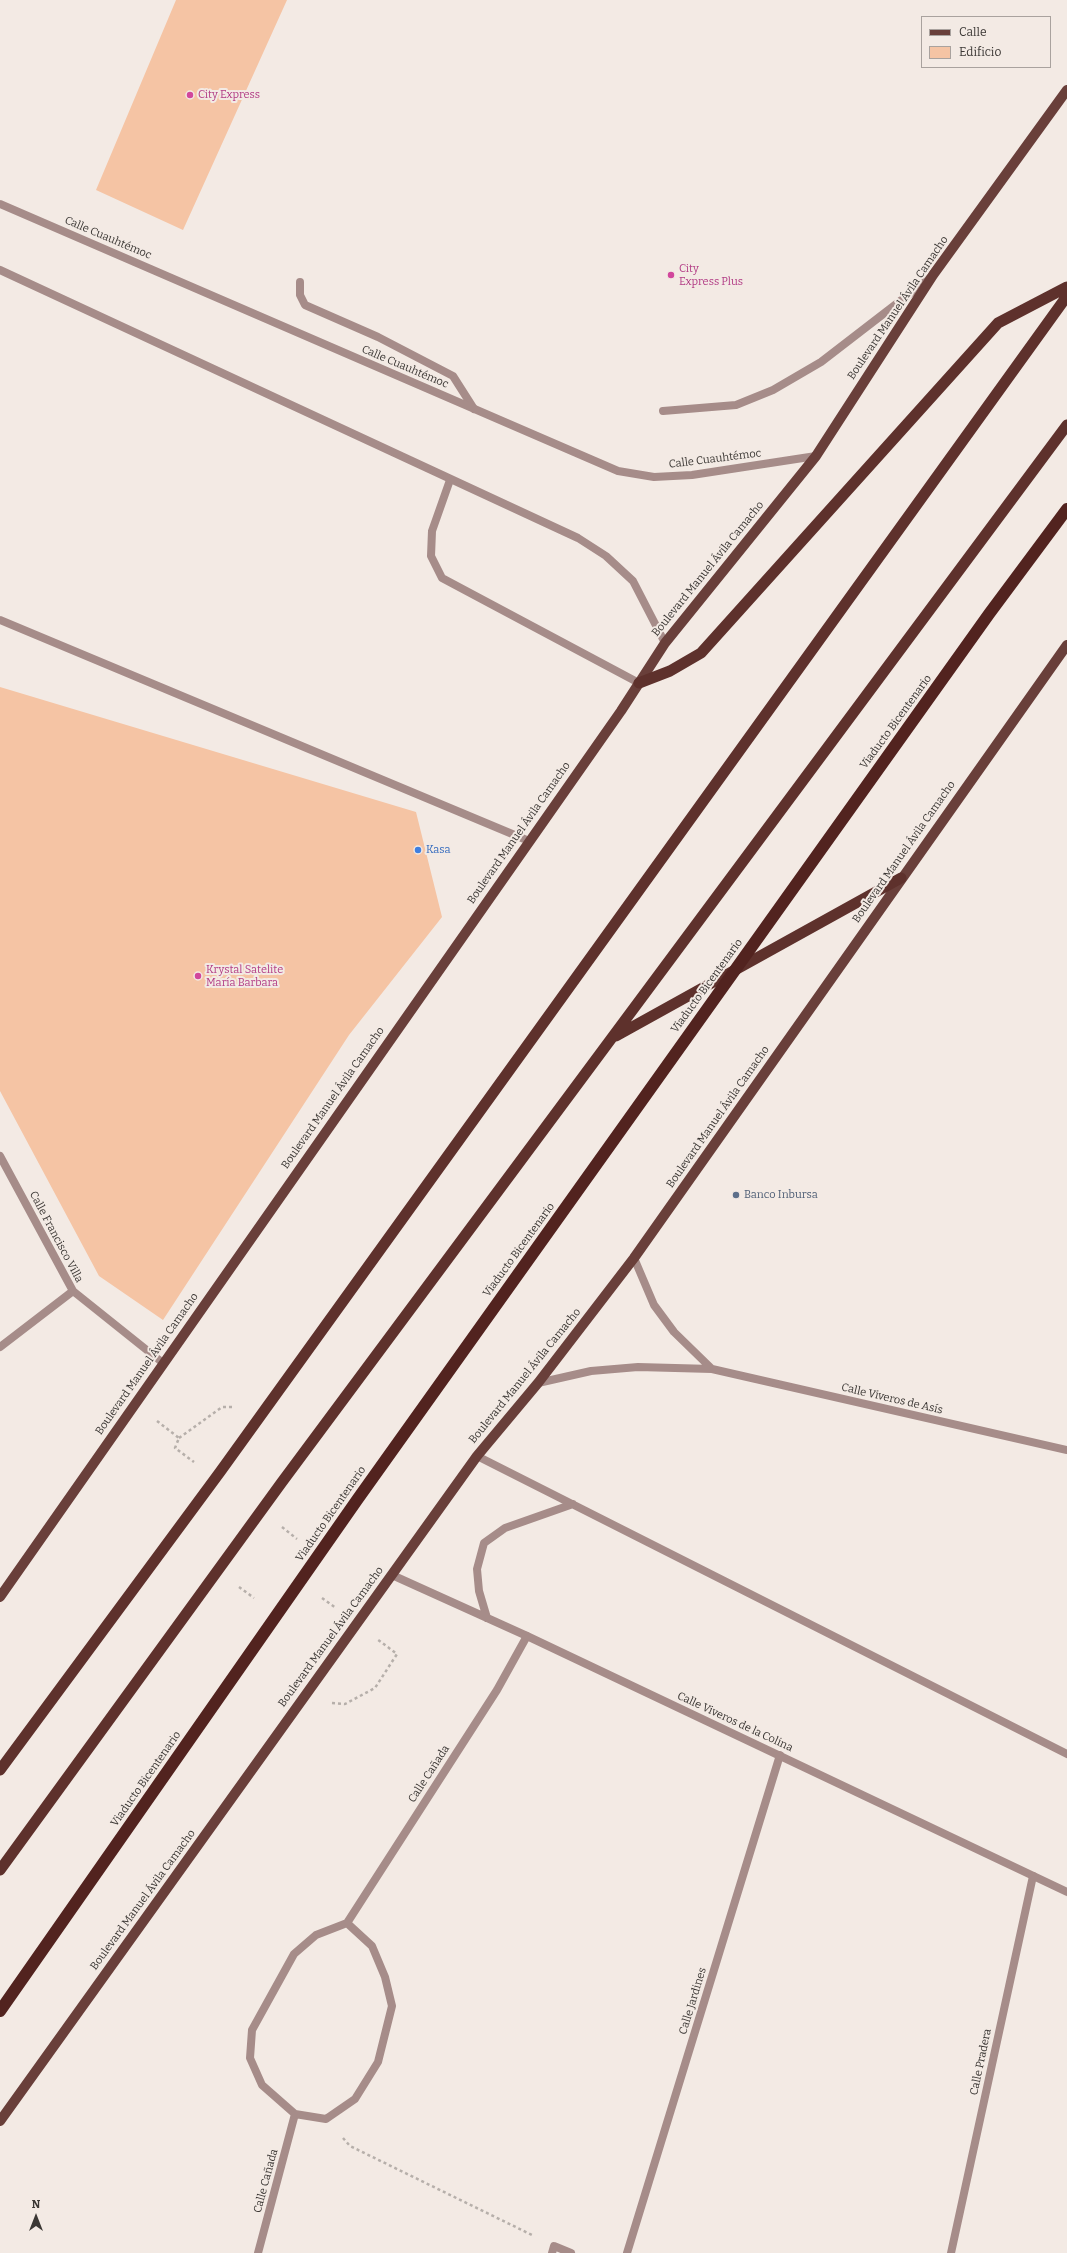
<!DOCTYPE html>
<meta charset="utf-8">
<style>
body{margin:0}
#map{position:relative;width:1067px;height:2253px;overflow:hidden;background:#f3eae4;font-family:Bitter,serif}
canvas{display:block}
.legend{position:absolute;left:921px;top:16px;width:130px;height:52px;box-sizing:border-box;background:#f3eae4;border:1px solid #a9a29e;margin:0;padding:5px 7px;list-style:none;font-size:12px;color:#3b3734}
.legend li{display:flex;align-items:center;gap:8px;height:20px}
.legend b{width:20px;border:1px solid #a9a29e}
.north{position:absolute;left:16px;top:2197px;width:40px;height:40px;-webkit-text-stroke:3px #f3eae4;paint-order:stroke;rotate:0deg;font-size:11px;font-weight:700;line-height:16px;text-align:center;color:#3b3734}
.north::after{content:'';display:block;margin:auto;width:14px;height:18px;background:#3b3734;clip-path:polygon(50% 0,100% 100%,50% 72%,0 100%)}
</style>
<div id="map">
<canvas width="1067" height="2253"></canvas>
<ul class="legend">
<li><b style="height:5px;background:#693f3a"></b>Calle</li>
<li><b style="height:11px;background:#f5c4a4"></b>Edificio</li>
</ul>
<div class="north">N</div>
</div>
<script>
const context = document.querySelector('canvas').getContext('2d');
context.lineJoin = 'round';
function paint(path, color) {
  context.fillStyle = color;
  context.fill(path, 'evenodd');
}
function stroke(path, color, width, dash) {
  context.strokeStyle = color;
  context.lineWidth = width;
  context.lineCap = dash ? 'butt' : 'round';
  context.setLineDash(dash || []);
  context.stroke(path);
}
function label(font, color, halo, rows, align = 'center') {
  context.font = font + ' Bitter,serif';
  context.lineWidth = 4;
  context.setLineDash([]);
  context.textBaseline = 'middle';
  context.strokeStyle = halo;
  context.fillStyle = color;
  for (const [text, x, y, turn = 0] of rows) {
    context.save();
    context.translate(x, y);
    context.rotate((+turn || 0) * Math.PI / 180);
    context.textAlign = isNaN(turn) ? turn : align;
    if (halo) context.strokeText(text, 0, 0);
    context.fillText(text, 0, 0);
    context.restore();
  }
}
const building = new Path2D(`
 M176,0H287L183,230L96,190Z
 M0,687L416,812L442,917L349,1035L163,1320L99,1276L0,1091Z`);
const path = new Path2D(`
 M157,1421L179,1438L175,1448L194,1462
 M179,1438L222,1407H233
 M282,1527L297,1539
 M239,1587L254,1598
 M322,1598L336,1608
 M332,1703L345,1704L375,1688L397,1654L377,1639
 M343,2138L350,2146L532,2235`);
const service = new Path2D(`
 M300,282V295L305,305L378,337L453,376L474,409
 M663,411L736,405L773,390L821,362L930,278
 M450,480L432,531L431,556L442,578L639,683
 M0,620L529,841`);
const minor = new Path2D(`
 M0,1156L73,1291L163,1363
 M0,1347L73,1291
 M347,1923L372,1946L385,1977L392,2006L378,2062L355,2099L326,2119L295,2114L262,2085L250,2058L252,2030L294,1954L316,1935Z
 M347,1923L497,1690L527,1636
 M258,2253L295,2114
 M552,2253L554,2246L571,2253
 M627,2253L780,1755
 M951,2253L1033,1876`);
const tertiary = new Path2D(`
 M0,204L618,471L654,477L692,475L816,456
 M0,270L578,538L606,556L633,581L665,643
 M634,1258L654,1305L674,1332L712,1369
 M538,1383L591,1371L638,1367L712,1369L1067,1450
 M477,1456L1067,1754
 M392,1575L527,1636L1067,1892
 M487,1618L479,1591L477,1569L484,1543L505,1528L573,1504`);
const primary = new Path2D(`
 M0,1597L621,711L665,643L816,456L933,275L1067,90
 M0,2121L477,1456L538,1383L634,1258L1067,645`);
const trunk = new Path2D(`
 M639,683L670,671L701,653L998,323L1067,287
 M616,1036L901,878
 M0,1770L220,1472L1067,296
 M0,1870L282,1482L1067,425`);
const motorway = new Path2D(`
 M0,2011L357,1500L989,614L1067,509`);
const markers = [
 [190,95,4,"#d1479c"],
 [671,275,4,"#d1479c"],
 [418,850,4,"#3f7fe0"],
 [198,976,4,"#d1479c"],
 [736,1195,4,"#5c6f8a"]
];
const hotelNames = [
 ["City Express",198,95],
 ["City",679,269],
 ["Express Plus",679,282],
 ["Krystal Satelite",206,970],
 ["María Barbara",206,983]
];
const streetNames = [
 ["Calle Cuauhtémoc",108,238,23],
 ["Boulevard Manuel Ávila Camacho",898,308,-56],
 ["Calle Cuauhtémoc",405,367,23],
 ["Calle Cuauhtémoc",715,459,-7],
 ["Boulevard Manuel Ávila Camacho",708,569,-51],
 ["Viaducto Bicentenario",896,722,-54],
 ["Boulevard Manuel Ávila Camacho",519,833,-55],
 ["Boulevard Manuel Ávila Camacho",904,852,-55],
 ["Viaducto Bicentenario",707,986,-54],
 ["Boulevard Manuel Ávila Camacho",333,1098,-55],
 ["Boulevard Manuel Ávila Camacho",718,1117,-55],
 ["Calle Francisco Villa",56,1237,62],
 ["Viaducto Bicentenario",519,1250,-54],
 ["Boulevard Manuel Ávila Camacho",147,1364,-55],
 ["Boulevard Manuel Ávila Camacho",525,1376,-51],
 ["Calle Viveros de Asís",892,1399,13],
 ["Viaducto Bicentenario",331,1514,-55],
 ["Boulevard Manuel Ávila Camacho",331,1637,-54],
 ["Calle Viveros de la Colina",735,1722,25],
 ["Calle Cañada",429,1774,-57],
 ["Viaducto Bicentenario",146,1779,-55],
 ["Boulevard Manuel Ávila Camacho",143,1900,-54],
 ["Calle Jardines",693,2001,-73],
 ["Calle Pradera",981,2062,-78],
 ["Calle Cañada",266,2181,-75]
];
const shopNames = [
 ["Kasa",426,850]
];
const serviceNames = [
 ["Banco Inbursa",744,1195]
];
paint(building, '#f5c4a4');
stroke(path, '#b6afaa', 2.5, [3, 3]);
stroke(service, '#a68c89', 8);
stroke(minor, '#a68c89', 8);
stroke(tertiary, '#a68c89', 8);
stroke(primary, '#693f3a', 10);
stroke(trunk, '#5e312c', 11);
stroke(motorway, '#52231f', 12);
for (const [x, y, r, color] of markers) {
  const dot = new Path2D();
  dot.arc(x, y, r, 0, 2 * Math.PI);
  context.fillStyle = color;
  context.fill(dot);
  stroke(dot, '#f3eae4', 1.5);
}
label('11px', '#b23c85', '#f3eae4', hotelNames, 'left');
label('11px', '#3b3734', '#f3eae4', streetNames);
label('11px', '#366cbe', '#f3eae4', shopNames, 'left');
label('11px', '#4e5e75', '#f3eae4', serviceNames, 'left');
</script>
